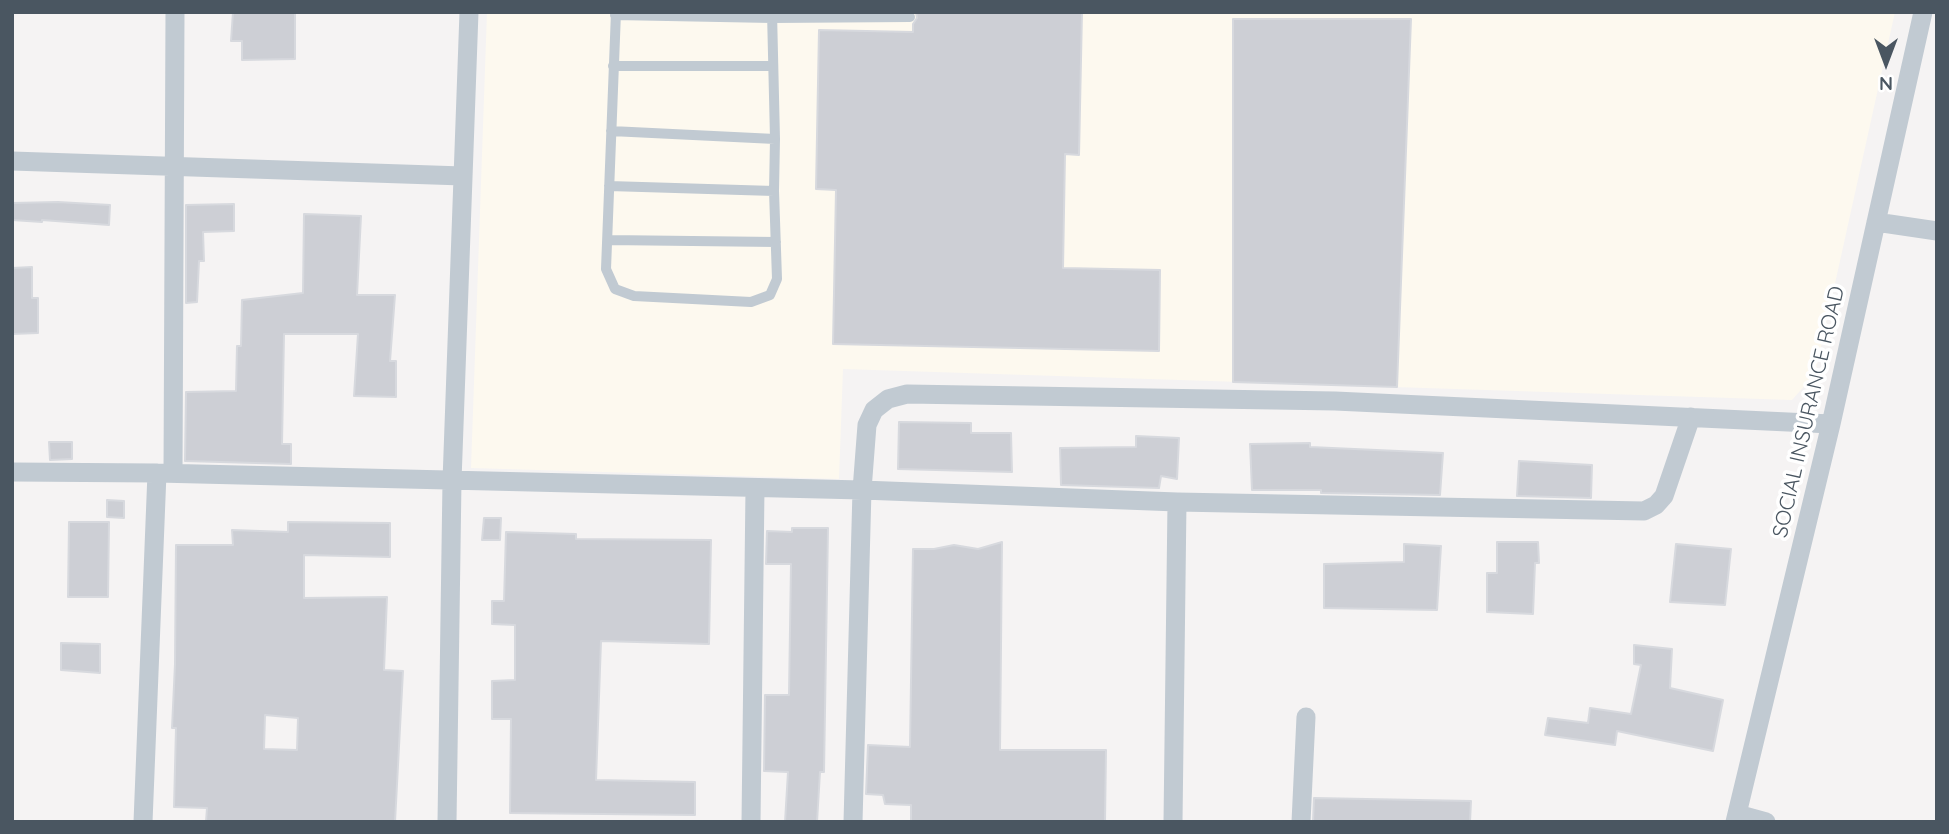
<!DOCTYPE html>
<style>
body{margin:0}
#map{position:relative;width:1949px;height:834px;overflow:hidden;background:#f5f3f3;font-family:Quicksand,sans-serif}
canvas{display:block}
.frame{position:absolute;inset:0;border:14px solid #4a5661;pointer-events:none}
.north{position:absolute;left:1851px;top:28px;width:70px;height:70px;-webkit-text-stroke:5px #fff;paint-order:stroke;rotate:180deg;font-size:19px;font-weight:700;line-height:28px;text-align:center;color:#4a5661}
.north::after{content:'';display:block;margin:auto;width:24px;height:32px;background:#4a5661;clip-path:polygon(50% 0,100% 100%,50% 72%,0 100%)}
</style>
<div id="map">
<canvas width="1949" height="834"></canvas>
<div class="frame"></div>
<div class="north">N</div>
</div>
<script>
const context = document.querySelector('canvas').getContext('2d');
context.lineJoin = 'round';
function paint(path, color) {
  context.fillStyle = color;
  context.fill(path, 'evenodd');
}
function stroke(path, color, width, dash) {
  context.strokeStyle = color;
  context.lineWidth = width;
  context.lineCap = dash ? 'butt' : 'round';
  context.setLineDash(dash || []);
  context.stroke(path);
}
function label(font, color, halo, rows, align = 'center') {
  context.font = font + ' Quicksand,sans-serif';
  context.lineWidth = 7;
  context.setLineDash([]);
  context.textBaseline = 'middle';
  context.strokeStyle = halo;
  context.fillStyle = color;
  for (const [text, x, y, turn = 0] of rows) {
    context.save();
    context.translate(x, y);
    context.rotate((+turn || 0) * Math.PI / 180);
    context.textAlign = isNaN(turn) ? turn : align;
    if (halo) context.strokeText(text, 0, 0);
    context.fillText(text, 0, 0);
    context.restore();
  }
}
const commercial = new Path2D(`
 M487,12H1895L1815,374L1792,400L843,369L839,479L471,468Z`);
const building = new Path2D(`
 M233,12H295V59L242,60V41H231Z
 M916,12H1082L1079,155L1065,154L1063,268L1160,270L1159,351L833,344L836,190L816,189L819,30L913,32V24L917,18Z
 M1233,19H1411L1397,387L1233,382Z
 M58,202L110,205L109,225L42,220V222L12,220V203Z
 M234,204V231L203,232L204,261H199L197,302L186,303V205Z
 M304,214L361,216L357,295H395L390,361H396V397L354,396L358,334H284L282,444H291V464L185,461L186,392L236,391L237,346H241L242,300L303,293Z
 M32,267V298H38V333L12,334V268Z
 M899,422L971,423V433H1011L1012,472L898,469Z
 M1136,436L1179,438L1177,479L1161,476L1159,488L1061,485L1060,448L1136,447Z
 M49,442H72V459L50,460Z
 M1310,443V447L1443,453L1440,495L1321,493V490H1252L1250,444Z
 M1519,461L1592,465L1591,498L1517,496Z
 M107,500L124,501V518L107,517Z
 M484,518H501L500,540H482Z
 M69,522H109L108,597H68Z
 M288,522L390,523V557L304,555V598L387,597L384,670L403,671L395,822H206L207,808L174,807L176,728H172L175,664L176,545H233L232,530L288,532ZM265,715L298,718L297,750L264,749Z
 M792,528H828L824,772H820L817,822H785L788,772L764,771L765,695H789L791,564H766L767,531L792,532Z
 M506,532L576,534V539L711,540L709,644L601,641L596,780L695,782V815L510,813L511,719H492V681L515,680V625L492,624V601H504Z
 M1002,542L1000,750H1106L1105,822H911V805L885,804L883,795L866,794L868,745L910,747L913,549H934L954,545L978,549Z
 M1497,542H1538L1539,563H1535L1533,614L1487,612V573H1497Z
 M1404,544L1441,546L1437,610L1324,608V564L1404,562Z
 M1676,544L1731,549L1725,605L1670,602Z
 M61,643L100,644V673L61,670Z
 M1634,645L1672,649L1670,688L1723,700L1713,751L1617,731L1615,745L1545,735L1548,718L1588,723L1590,708L1631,714L1641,665L1634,664Z
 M1314,798L1471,801L1470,822H1313Z`);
const lane = new Path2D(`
 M616,12L606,269L615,289L634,296L751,302L770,295L777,279L774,191L775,139L772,12
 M615,15L772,18L910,17
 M613,66H773
 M611,131L775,139
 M609,186L774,191
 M608,240L776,242`);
const street = new Path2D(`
 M12,161L463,176
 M1876,222L1937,231
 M12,472L157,473L862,490L1177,502L1644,511L1656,505L1664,496L1691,417
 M173,473L175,12
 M1737,814L1766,822
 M143,822L157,473
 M447,822L452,481L469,12
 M751,822L755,488
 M853,822L862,490L867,425L874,410L888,399L907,394L1335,401L1831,424
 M1173,822L1177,502
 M1301,822L1306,717
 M1735,822L1831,424L1923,12`);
const streetNames = [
 ["SOCIAL INSURANCE ROAD",1809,412,-77]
];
paint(commercial, '#fdf9ef');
paint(building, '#cdcfd5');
stroke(building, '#d7d9de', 2);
stroke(lane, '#c1cad2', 10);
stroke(street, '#c1cad2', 19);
label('21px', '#4a5661', '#fff', streetNames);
</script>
